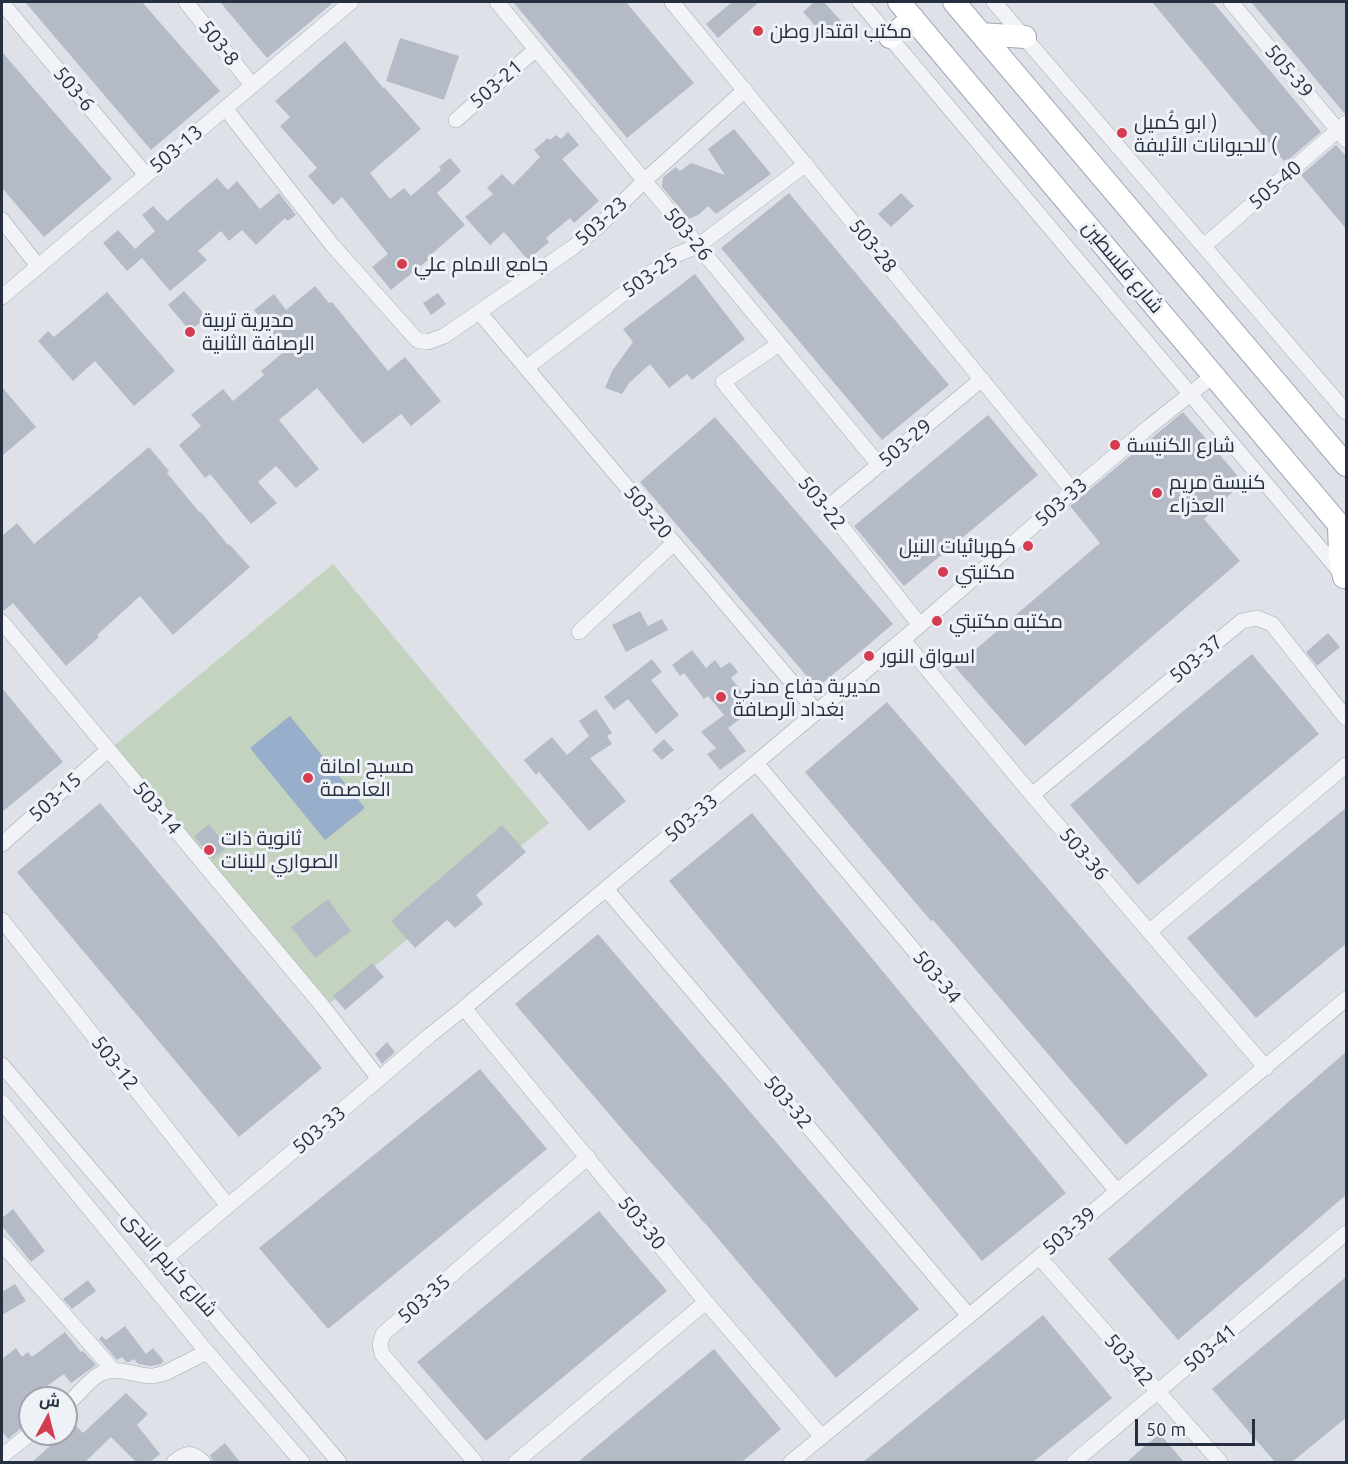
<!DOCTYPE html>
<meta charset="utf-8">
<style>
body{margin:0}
#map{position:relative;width:1348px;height:1464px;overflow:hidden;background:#dee2e8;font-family:Ubuntu,Cairo,sans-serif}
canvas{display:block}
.frame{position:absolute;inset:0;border:3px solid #262f40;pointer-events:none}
.north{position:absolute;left:18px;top:1386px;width:60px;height:60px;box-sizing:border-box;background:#eef1f6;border:2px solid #9ea3ad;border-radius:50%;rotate:7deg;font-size:16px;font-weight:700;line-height:24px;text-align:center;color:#262f40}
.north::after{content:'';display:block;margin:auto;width:21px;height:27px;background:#d53c50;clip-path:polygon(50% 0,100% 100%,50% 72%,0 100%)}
.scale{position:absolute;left:1135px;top:1419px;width:120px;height:27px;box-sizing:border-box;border:3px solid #262f40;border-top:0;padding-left:8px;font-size:18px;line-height:21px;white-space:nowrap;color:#262f40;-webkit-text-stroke:4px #eef1f6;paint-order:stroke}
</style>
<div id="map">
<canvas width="1348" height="1464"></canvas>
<div class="frame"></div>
<div class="north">ش</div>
<div class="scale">50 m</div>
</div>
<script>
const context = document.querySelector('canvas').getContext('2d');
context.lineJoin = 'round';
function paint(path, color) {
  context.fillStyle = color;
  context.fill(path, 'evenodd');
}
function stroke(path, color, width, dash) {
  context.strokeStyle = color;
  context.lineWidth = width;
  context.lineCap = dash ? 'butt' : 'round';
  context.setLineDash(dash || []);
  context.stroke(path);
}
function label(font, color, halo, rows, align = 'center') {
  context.font = font + ' Ubuntu,Cairo,sans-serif';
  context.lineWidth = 6;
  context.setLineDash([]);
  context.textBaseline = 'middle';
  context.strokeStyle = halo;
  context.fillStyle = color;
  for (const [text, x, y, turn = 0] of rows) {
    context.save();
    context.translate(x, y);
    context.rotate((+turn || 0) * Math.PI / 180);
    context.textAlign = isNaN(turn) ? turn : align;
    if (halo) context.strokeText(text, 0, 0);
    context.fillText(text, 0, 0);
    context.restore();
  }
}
const green = new Path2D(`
 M333,564L549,823L324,1008L109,750Z`);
const water = new Path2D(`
 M290,716L365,808L325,840L250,748Z`);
const building = new Path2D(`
 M25,2H142L220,91L151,150Z
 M220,2H334L267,58Z
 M513,2H626L694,83L627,138Z
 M732,2H759L718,38L706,24Z
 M814,2H824L842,22L825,37L803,12Z
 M1152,2H1213L1321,132L1288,160L1287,159L1284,161Z
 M1251,2H1347V114L1344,113Z
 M400,38L459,56L444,100L386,81Z
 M345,41L384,89V87L421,129L370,173L390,199L404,188L411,196L441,170L439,167L450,158L461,171L437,193L465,225L427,258L428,260L391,290L372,267L388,254L342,197L333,205L308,176L317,168L280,126L290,117L275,101Z
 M2,52L112,179L44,237L2,188Z
 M734,129L771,174L716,214L708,206L698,215L689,219L662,187L663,177L676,167L680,171L691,163L725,175L708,149Z
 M568,132L579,145L562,159L599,201L574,223L570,218L546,238L549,242L528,260L504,232L490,245L465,217L493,194L487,188L502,174L513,185L540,157L534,150L548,138L550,140L556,135L561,139Z
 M1336,145L1347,157V230L1301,175Z
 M217,178L228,190L237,181L260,209L279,193L296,215L288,221L285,218L256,245L242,230L229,241L221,231L198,251L207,260L170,291L142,258L127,271L103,243L118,230L135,249L155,231L142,215L153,206L167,221Z
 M789,193L949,385L882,440L721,248Z
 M901,193L914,206L891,227L878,214Z
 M695,274L745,339L692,380L687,374L669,388L650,364L629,383L622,394L605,388L612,371L633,342L623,329Z
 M315,286L329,303L332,302L388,371L405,357L441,401L411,426L401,414L363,444L317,388L279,420L319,469L296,488L276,466L258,482L277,503L251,524L210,474L205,478L179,445L201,426L191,415L223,389L233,401L264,375L261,371L286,350L254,310L274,294L286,310Z
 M184,291L207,317L190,331L168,305Z
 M107,292L175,371L134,406L95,361L73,381L38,341L48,331L54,337Z
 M438,293L446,304L431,315L423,303Z
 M2,387L36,427L2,456Z
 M1183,412L1243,482L1204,519L1240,561L1025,746L955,667L1100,543L1070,506Z
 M988,415L1038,475L904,586L854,526Z
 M715,417L893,624L817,688L640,482Z
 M149,447L169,471L167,473L200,513L201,512L228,545L229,544L250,567L173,635L140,596L97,635L99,637L66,666L13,603L2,612V536L17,523L34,544Z
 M640,611L648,626L662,619L668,630L626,652L612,625Z
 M1328,633L1340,647L1317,666L1306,652Z
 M692,650L706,668L715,660L721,668L730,662L738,672L731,678L755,708L728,728L746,751L720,770L707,754L716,748L701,732L724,715L708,696L704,699L684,673L680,676L672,665Z
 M1252,654L1319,734L1138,885L1070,805Z
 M652,659L662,672L651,680L679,715L656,734L628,699L614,710L604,697Z
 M2,688L63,762L2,812Z
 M887,702L1208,1075L1126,1145L933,920L931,921L805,772Z
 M596,709L612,733L607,736L612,744L590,758L626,801L589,831L539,772L536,775L524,760L552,737L567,755L589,736L579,721Z
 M664,739L674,750L662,760L652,750Z
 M100,803L322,1068L239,1137L17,872Z
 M1347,807V943L1256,1018L1187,938Z
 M752,813L1066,1193L982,1261L669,881Z
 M209,824L227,847L213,859L194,836Z
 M502,825L526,852L476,895L483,904L455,928L447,920L415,948L391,921Z
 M328,899L351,931L315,958L291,927Z
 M598,934L919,1309L836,1378L709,1228L633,1142L515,1004Z
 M372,963L384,977L345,1010L333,996Z
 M387,1042L395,1052L382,1064L375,1054Z
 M1347,1051V1194L1178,1340L1108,1259Z
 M480,1069L547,1149L328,1329L259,1248Z
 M13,1209L45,1251L31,1262L2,1226V1218Z
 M599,1211L667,1291L486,1441L417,1362Z
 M1347,1276V1417L1292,1462H1275L1212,1389Z
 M88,1280L96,1291L72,1309L63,1299Z
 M15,1284L26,1301L2,1315V1292Z
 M1043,1315L1112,1398L1074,1429L1033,1462H863Z
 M125,1326L146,1354L153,1348L164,1361L161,1364L151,1366L138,1364L134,1359L129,1362H126L122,1357L117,1360L99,1339L102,1336L106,1340Z
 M65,1332L81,1352L83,1351L96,1365L71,1383L64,1374L30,1398V1424L24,1426L8,1439L2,1431V1359L16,1348L22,1357L28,1352L32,1357Z
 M714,1349L781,1429L742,1462H578Z
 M126,1393L148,1414L137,1425L160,1454L150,1462H136L111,1437L85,1462H32L51,1445L47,1439L53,1434H66V1415L83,1433Z
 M1160,1434L1184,1462H1127L1147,1444Z
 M225,1443L240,1462H213L210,1455Z`);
const street = new Path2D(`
 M186,2L252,85
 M497,2L879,465
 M672,2L1073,491
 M860,2L1341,573
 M994,2L1346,412
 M1231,2L1346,140
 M2,3L146,175
 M225,108L333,246L417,340L428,342L444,336L572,248L598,227L644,181L745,90
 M456,120L536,49
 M2,220L38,266
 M1204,246L1346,123
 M2,297L351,2
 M479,312L817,712
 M779,344L723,382L827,508L920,625
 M526,368L673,256L698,246L806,164
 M827,508L982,379
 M2,622L324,1008L379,1079
 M579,632L674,543
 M903,640L1032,795L1266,1068
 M756,763L1117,1191
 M1032,795L1242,621L1257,618L1272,624L1346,718
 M2,844L108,750
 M606,889L969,1316
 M2,920L228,1206
 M1150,931L1346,765
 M464,1008L706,1302L822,1437
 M2,1065L339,1462
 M2,1102L207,1352L302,1462
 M2,1244L114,1371
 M1039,1257L1220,1462
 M166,1258L379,1079L429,1036L464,1008L920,625L1073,491L1149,427L1214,375
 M66,1405C78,1396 87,1381 100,1374C116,1365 135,1376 151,1376C156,1376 161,1374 165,1373L207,1352
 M2,1456L30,1434
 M174,1462C185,1453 192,1451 203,1462
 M475,1462L382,1354L380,1344L383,1334L588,1157
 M516,1462L706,1302
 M791,1462L969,1316L1346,999
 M1074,1462L1346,1233`);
const primary = new Path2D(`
 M899,2L1346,533
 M954,2L1346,465
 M981,34L1025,37
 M890,37L913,18
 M1339,525L1340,557L1344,577`);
const markers = [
 [758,31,6,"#d53c50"],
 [1122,133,6,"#d53c50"],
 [402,264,6,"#d53c50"],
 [190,332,6,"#d53c50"],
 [1115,445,6,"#d53c50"],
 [1157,493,6,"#d53c50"],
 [1028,546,6,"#d53c50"],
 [943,572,6,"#d53c50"],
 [937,621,6,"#d53c50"],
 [869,656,6,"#d53c50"],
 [721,697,6,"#d53c50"],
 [308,778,6,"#d53c50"],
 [209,850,6,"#d53c50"]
];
const poiNames = [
 ["مكتب اقتدار وطن",770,31],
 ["ابو كُميل )",1134,122],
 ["للحيوانات الأليفة (",1134,145],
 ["جامع الامام علي",414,264],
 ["مديرية تربية",202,320],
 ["الرصافة الثانية",202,343],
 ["شارع الكنيسة",1127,445],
 ["كنيسة مريم",1169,482],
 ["العذراء",1169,505],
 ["كهربائيات النيل",1016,546,"right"],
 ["مكتبتي",955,572],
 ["مكتبه مكتبتي",949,621],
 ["اسواق النور",881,656],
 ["مديرية دفاع مدني",733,686],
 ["بغداد الرصافة",733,709],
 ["مسبح امانة",320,766],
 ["العاصمة",320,789],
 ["ثانوية ذات",221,838],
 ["الصواري للبنات",221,861]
];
const streetNames = [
 ["503-8",219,43,52],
 ["505-39",1289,71,50],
 ["503-21",496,84,-41],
 ["503-6",74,89,50],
 ["503-13",176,149,-40],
 ["505-40",1275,185,-41],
 ["503-23",601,221,-42],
 ["503-26",688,234,50],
 ["503-28",873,246,51],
 ["شارع فلسطين",1123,267,50],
 ["503-25",650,275,-35],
 ["503-29",905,443,-40],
 ["503-33",1061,502,-41],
 ["503-22",822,503,51],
 ["503-20",648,512,50],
 ["503-37",1196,659,-40],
 ["503-15",55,797,-42],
 ["503-14",157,808,50],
 ["503-33",691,818,-40],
 ["503-36",1084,854,49],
 ["503-34",937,977,50],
 ["503-12",115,1063,52],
 ["503-32",788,1102,50],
 ["503-33",319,1130,-40],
 ["503-30",642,1223,51],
 ["503-39",1069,1231,-40],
 ["شارع كريم الندى",170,1264,49],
 ["503-35",424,1299,-41],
 ["503-41",1210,1348,-40],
 ["503-42",1129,1360,49]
];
paint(green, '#c3d3bf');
paint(water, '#97afcb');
paint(building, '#b5bbc6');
stroke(street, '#a3a9b2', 16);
stroke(primary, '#9da6b5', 24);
stroke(street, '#f1f3f7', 15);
stroke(primary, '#fff', 22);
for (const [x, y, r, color] of markers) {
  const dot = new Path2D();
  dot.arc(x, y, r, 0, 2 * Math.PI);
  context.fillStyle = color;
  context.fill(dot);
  stroke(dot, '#eef1f6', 2);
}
label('20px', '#262f40', '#eef1f6', poiNames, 'left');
label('20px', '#262f40', '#eef1f6', streetNames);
</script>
